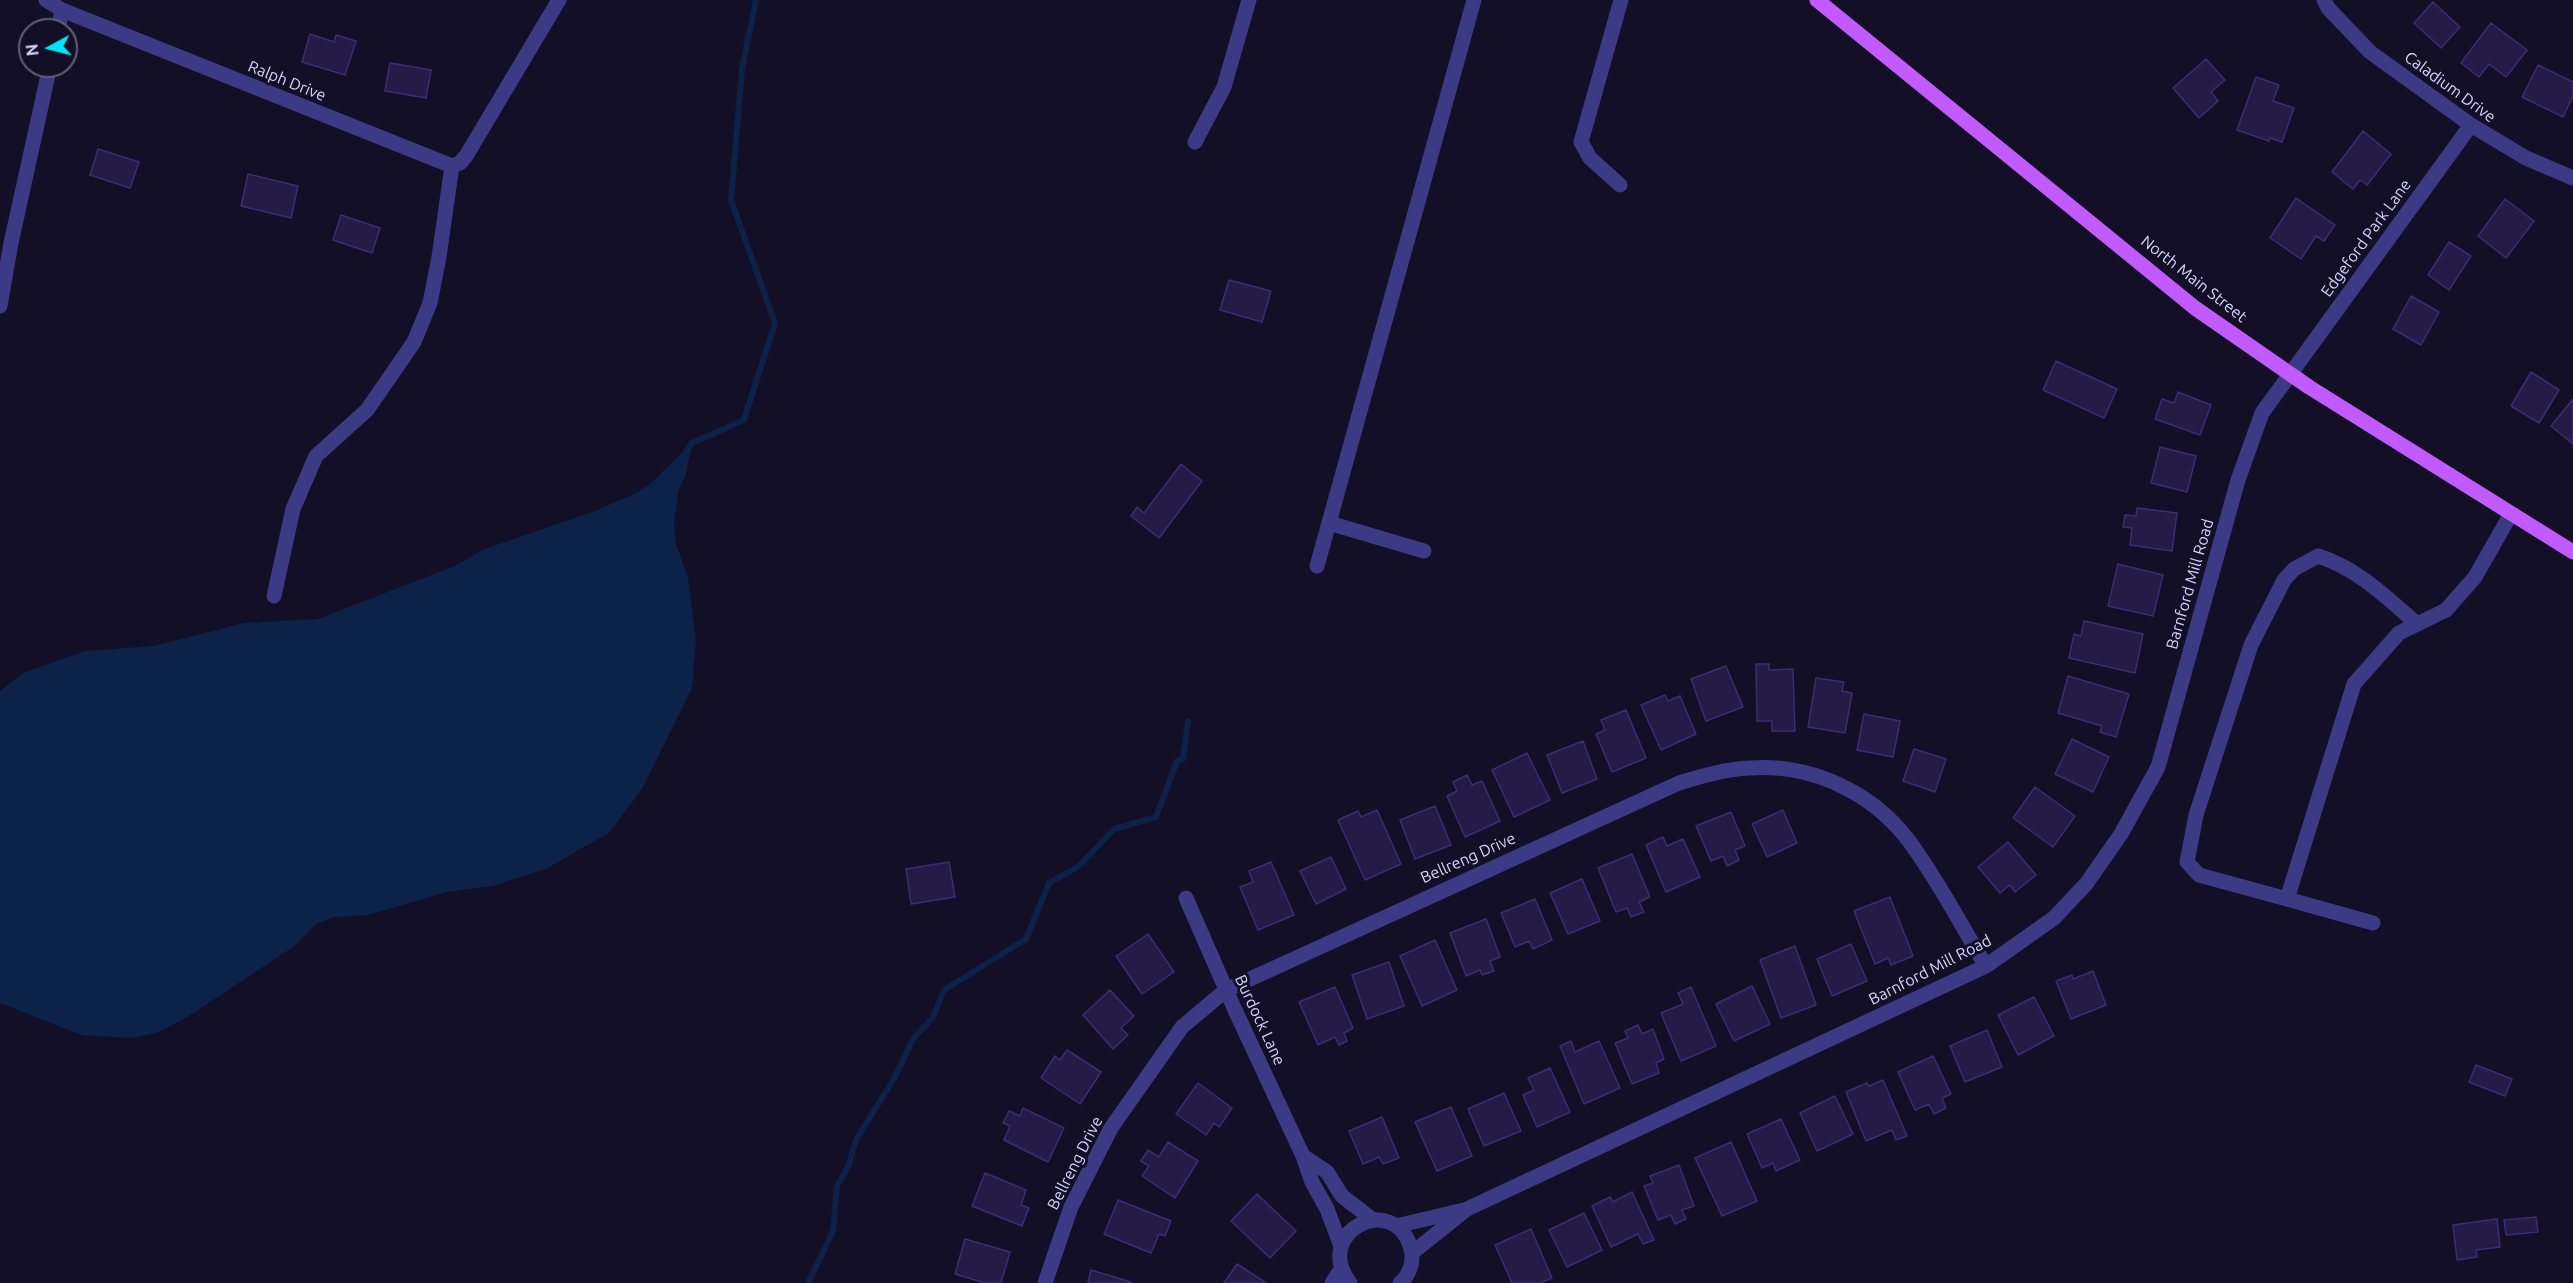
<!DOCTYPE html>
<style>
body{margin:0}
#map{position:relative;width:2573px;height:1283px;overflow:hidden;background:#130f26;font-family:Ubuntu,sans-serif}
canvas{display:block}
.north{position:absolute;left:18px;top:18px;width:60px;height:60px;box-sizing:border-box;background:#130f26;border:2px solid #625e7d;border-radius:50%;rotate:263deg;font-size:16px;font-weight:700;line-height:24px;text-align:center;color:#d9d4ff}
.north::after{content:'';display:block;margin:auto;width:21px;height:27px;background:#00e5ff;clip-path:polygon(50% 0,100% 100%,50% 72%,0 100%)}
</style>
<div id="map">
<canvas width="2573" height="1283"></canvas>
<div class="north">N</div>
</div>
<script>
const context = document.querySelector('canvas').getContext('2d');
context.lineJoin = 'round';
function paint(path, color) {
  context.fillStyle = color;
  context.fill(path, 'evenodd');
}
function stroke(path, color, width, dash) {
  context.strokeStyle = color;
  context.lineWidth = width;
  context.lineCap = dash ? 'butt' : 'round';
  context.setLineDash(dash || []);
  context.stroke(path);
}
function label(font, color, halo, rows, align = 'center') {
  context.font = font + ' Ubuntu,sans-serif';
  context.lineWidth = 6;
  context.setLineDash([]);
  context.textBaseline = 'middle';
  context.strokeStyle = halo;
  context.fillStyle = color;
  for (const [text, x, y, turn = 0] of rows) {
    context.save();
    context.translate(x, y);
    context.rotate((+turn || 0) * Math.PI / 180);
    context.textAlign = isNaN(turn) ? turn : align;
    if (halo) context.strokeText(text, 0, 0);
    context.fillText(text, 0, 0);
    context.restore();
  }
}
const water = new Path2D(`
 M692,443L686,474L678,492L674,524L676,544L688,577L696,640L692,688L642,789L610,832L548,868L493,886L447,892L368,915L334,917L316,924L293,947L189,1016L157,1033L132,1038L81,1035L0,1003V691L23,673L85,651L153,646L244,623L318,619L457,565L482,550L595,511L634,494L649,485Z`);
const stream = new Path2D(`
 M687,450L692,443L744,420L775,323L731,200L742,69L756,0
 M808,1283L833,1231L837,1186L848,1167L856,1140L895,1077L913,1039L933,1017L944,990L1026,939L1049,883L1079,866L1114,829L1156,817L1177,761L1183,759L1188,721`);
const building = new Path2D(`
 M2433,2L2460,27L2441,48L2414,23Z
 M2491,23L2527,50L2506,77L2489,64L2479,77L2461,63Z
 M310,34L334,42L336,35L356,41L345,75L302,62Z
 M2206,59L2225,80L2211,92L2218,101L2199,118L2173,88Z
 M390,63L431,70L426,98L385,91Z
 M2538,65L2573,82V96L2563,117L2522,97Z
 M2256,77L2279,85L2273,101L2294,108L2282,142L2270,138L2269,141L2237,130Z
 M2363,131L2391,154L2367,185L2360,180L2353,189L2332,172Z
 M98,149L139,162L130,188L90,175Z
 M248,174L298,186L291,218L241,206Z
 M2296,198L2335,225L2324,241L2316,236L2301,259L2270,238Z
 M2505,199L2534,221L2506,258L2478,236Z
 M341,215L380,228L372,253L333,240Z
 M2449,242L2471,256L2449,290L2428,275Z
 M1229,280L1271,291L1262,322L1220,310Z
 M2411,296L2439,312L2421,345L2393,329Z
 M2056,361L2117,389L2104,418L2043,390Z
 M2531,372L2559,390L2539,423L2511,406Z
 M2178,392L2211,405L2200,435L2155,419L2162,399L2174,403Z
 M2573,399V444L2551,426Z
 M2160,447L2196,456L2187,492L2151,483Z
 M1181,464L1202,481L1159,538L1131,516L1137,507L1144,513Z
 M2137,508L2177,513L2172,551L2130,545L2132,528L2123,527L2125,515L2136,516Z
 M2118,564L2163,575L2153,616L2108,606Z
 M2084,621L2143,634L2135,673L2069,658L2074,634L2081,636Z
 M1756,664H1769V670L1793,669L1795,731H1772V721H1757Z
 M1726,666L1743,707L1706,721L1691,679Z
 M2068,676L2129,694L2116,737L2100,732L2102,726L2058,713Z
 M1816,678L1844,682L1842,691L1852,693L1845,733L1808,727Z
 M1665,695L1668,701L1680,696L1696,734L1661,750L1641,705Z
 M1626,710L1646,758L1612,772L1596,734L1605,730L1601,720Z
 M1864,714L1900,721L1893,757L1857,750Z
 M2072,739L2109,757L2093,792L2055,774Z
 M1583,741L1597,779L1562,793L1547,755Z
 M1914,749L1946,759L1935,792L1903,781Z
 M1527,753L1550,800L1514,817L1492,770Z
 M1467,775L1472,785L1482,781L1500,821L1465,837L1447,796L1457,791L1453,782Z
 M2035,787L2075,816L2053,847L2013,818Z
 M1435,806L1451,845L1415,859L1400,820Z
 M1377,810L1401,864L1365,880L1338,820L1358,811L1361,817Z
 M1783,810L1797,843L1767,857L1752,824Z
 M1731,812L1745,846L1735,850L1739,860L1727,866L1723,856L1711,861L1696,826Z
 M1663,837L1667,846L1683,839L1700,877L1666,892L1646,845Z
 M2008,842L2036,875L2015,892L2010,885L2000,893L1978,867Z
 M1632,854L1650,897L1639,902L1644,912L1631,917L1627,908L1616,912L1598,868Z
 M1331,857L1346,889L1316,904L1300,871Z
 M949,862L955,897L911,904L906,869Z
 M1271,862L1294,915L1258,930L1240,887L1253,882L1249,871Z
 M1582,879L1600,921L1568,934L1550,893Z
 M1890,897L1913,956L1891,965L1888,958L1875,964L1854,911Z
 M1535,899L1552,940L1533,949L1529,941L1515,947L1501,913Z
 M1486,919L1500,957L1490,961L1494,971L1482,975L1480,970L1466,976L1450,933Z
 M1148,934L1174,972L1142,994L1116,956Z
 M1435,940L1457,990L1422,1006L1400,956Z
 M1851,944L1867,981L1832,996L1817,959Z
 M1795,946L1816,1005L1781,1018L1760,960Z
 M1389,962L1404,1006L1367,1019L1352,975Z
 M2093,971L2106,1005L2071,1019L2056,981L2072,975L2073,979Z
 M1752,986L1770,1024L1734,1041L1716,1004Z
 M1335,987L1353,1028L1344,1033L1347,1041L1339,1045L1335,1037L1318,1045L1299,1002Z
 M1691,987L1716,1046L1681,1061L1661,1013L1683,1004L1678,993Z
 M1110,990L1134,1016L1121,1028L1128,1035L1113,1049L1083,1015Z
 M2034,997L2054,1036L2018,1055L1998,1015Z
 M1638,1025L1642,1034L1653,1029L1664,1059L1656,1063L1659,1073L1632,1084L1615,1043L1628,1038L1625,1031Z
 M1987,1030L2002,1067L1965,1082L1950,1046Z
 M1571,1041L1575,1052L1599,1041L1620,1088L1584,1104L1560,1046Z
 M1067,1050L1101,1072L1080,1104L1041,1078L1055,1056L1060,1060Z
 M1933,1056L1951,1094L1942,1098L1946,1108L1934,1114L1929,1104L1915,1110L1898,1072Z
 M2476,1065L2512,1079L2505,1096L2469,1082Z
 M1550,1068L1570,1112L1537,1127L1523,1095L1534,1090L1528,1078Z
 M1883,1080L1907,1136L1896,1140L1892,1130L1866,1141L1846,1092L1867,1083L1869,1086Z
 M1198,1083L1232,1108L1219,1127L1214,1123L1206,1135L1176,1114Z
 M1504,1093L1521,1131L1484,1146L1468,1109Z
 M1835,1096L1853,1134L1817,1151L1800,1113Z
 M1451,1107L1472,1156L1437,1171L1415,1122Z
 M1023,1108L1064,1128L1048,1162L1004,1140L1010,1126L1003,1123L1009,1111L1020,1116Z
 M1382,1117L1399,1158L1383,1164L1379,1157L1363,1164L1349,1131Z
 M1781,1119L1800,1160L1776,1171L1773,1163L1762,1168L1747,1134Z
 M1168,1142L1198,1161L1175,1198L1142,1176L1149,1166L1141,1161L1148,1150L1159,1157Z
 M1731,1142L1757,1201L1722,1216L1695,1158Z
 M1679,1165L1694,1206L1682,1210L1686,1219L1675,1224L1671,1215L1658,1220L1644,1186L1653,1183L1650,1176Z
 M985,1173L1026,1190L1021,1205L1029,1208L1022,1226L972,1206Z
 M1632,1192L1654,1240L1643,1244L1638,1234L1611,1247L1592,1206L1610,1197L1613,1202Z
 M1257,1194L1296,1231L1270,1258L1231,1221Z
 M1118,1200L1171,1221L1165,1236L1159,1234L1151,1253L1104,1234Z
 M1584,1213L1602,1250L1567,1267L1549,1230Z
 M2536,1217L2538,1232L2506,1235L2504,1220Z
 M2497,1219L2500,1247L2476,1250L2477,1257L2457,1260L2453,1225Z
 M1531,1229L1552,1278L1540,1283H1512L1495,1245Z
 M965,1239L1010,1252L1001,1283H985L955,1274Z
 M1237,1264L1266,1283H1224Z
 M1091,1270L1131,1282V1283H1088Z`);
const minor = new Path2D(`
 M46,0L62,10L452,166L460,163L466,156L559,0
 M2324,0L2328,8L2370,52L2471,125L2526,158L2573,178
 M58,30L62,10
 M1195,142L1224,87L1249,0
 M1620,185L1590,158L1581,142L1621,0
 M0,306L11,243L50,66
 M1329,523L1424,551
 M1317,566L1474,0
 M274,596L293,509L316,456L367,410L414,342L430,303L439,257L452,166
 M2417,624C2387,598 2357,568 2318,556L2294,569L2284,580L2251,645L2196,815L2187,862L2199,875L2287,899L2354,684L2399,633L2446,610L2475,577L2511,514
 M1186,898L1235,1010L1303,1156L1312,1182L1327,1209L1341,1246
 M2287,899L2373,923
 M1303,1156L1327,1172L1342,1196L1373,1220
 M1396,1226L1464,1210
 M1412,1253L1467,1209L1986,966L2054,918L2086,884L2121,834L2158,767L2238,480L2262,413L2471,125
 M1045,1283L1071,1207L1111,1128L1182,1027L1226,990L1679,783C1702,776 1726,769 1750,768C1812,764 1872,792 1909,841C1938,880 1961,925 1986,966
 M1332,1283L1342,1268
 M1350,1283C1311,1232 1395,1190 1411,1249C1414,1261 1410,1275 1400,1283`);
const major = new Path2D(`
 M1817,0L2195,308L2309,387L2573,552`);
const streetNames = [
 ["Ralph Drive",287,81,22],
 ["Caladium Drive",2450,87,36],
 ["Edgeford Park Lane",2366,238,-54],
 ["North Main Street",2194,279,38],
 ["Barnford Mill Road",2190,584,-74],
 ["Bellreng Drive",1468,858,-24],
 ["Barnford Mill Road",1930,970,-27],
 ["Burdock Lane",1260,1020,65],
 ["Bellreng Drive",1075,1163,-63]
];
paint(water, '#0c2248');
stroke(stream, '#0c2248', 6);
paint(building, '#241b47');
stroke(building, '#3b2d73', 1.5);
stroke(minor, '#3d3a85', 15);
stroke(major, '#c25bff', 15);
label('16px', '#d9d4ff', '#130f26', streetNames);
</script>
